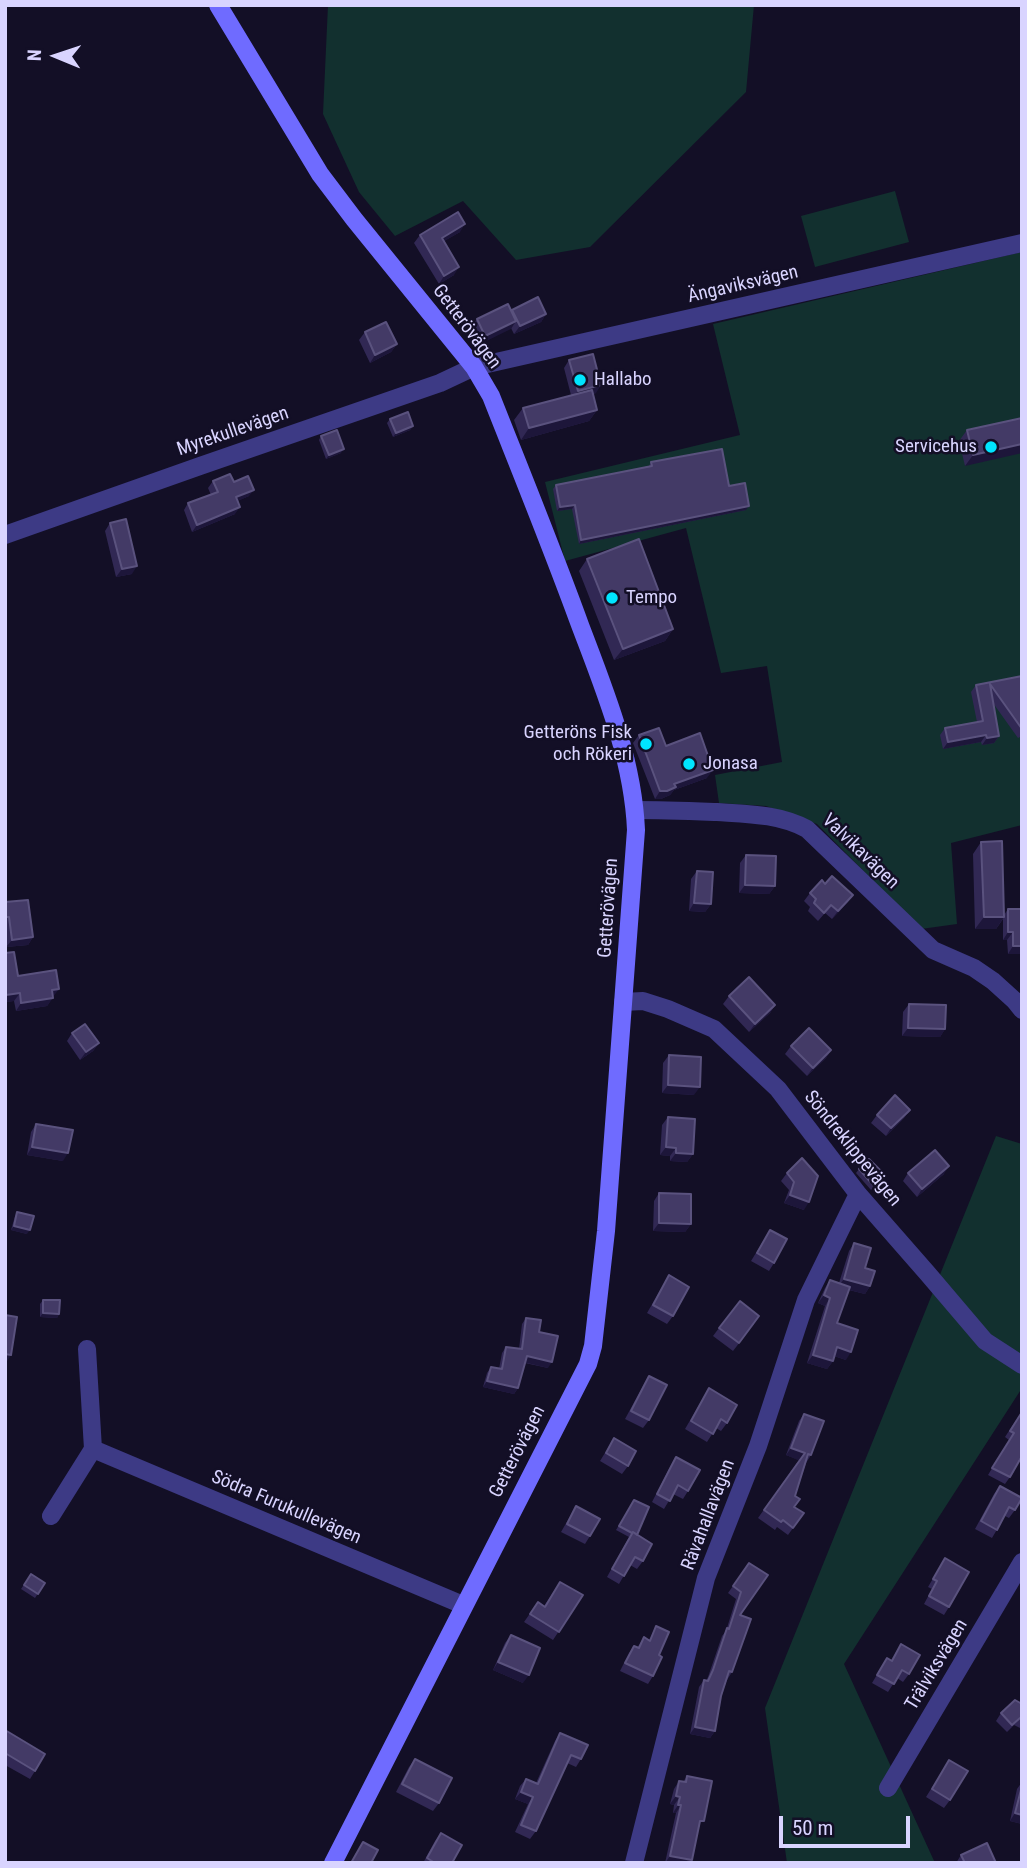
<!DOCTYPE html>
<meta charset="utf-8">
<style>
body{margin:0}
#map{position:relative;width:1027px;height:1868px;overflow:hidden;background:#130f26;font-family:"Roboto Condensed",sans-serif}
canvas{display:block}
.frame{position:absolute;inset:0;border:7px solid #d9d4ff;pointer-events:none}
.north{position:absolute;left:21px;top:21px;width:70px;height:70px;-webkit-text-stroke:5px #130f26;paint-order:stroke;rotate:272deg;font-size:19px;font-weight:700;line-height:28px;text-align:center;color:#d9d4ff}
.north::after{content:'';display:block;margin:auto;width:24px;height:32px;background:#d9d4ff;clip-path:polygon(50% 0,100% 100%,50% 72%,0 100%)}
.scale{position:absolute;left:779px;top:1816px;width:131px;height:32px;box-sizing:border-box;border:4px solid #d9d4ff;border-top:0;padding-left:9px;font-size:21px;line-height:24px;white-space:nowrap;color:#d9d4ff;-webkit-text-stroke:5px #130f26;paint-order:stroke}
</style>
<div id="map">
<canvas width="1027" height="1868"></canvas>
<div class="frame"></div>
<div class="north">N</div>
<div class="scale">50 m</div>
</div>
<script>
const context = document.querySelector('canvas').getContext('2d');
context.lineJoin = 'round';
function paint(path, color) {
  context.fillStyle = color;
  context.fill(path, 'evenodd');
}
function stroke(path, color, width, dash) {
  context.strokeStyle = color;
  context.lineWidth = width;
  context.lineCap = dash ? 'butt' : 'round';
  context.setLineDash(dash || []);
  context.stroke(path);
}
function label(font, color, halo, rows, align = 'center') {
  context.font = font + ' "Roboto Condensed",sans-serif';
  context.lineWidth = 5;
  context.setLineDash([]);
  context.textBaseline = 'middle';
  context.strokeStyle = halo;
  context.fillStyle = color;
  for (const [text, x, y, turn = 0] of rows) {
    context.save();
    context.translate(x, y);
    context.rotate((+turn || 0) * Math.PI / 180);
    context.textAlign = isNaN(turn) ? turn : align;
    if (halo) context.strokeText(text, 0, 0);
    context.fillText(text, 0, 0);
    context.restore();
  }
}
const green = new Path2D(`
 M328,5H754L746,92L590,247L516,260L463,201L395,236L359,192L323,114Z
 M895,191L909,242L815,267L801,216Z
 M1022,252V825L951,843L957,924L921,929L817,824L766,806L719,803L715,775L782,762L767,666L721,673L686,528L565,561L545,482L740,435L713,324Z
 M996,1136L1022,1144V1388L844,1664L935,1863H787L765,1708Z`);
const street = new Path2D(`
 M5,535L200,466L440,383L474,367L1022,243
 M635,810C662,810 689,811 717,812C748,814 779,814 807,829L933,950L974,968L993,981L1014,1000L1022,1010
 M623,1002L643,1001L668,1009L714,1029L778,1089L858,1194L928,1274L985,1341L1022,1365
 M93,1449L463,1605
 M51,1516L93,1449L87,1349
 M888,1788L1022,1562
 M634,1863L706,1578L758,1446L806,1300L858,1194`);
const secondary = new Path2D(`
 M218,5L320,174L354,219L474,367L491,396C521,472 552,548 580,625C605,691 633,759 636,830L606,1231L593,1346L588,1364L333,1863`);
const wall = new Path2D(`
 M460,232L444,241L454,275L439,284L414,243L420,235Z
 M512,310L546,314L541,322L514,334L511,328L480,344L471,327L477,319Z
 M365,332L397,344L391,352L370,363L359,340Z
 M569,360L596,393L593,394L597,410L589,421L521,440L514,420L523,408L571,395L564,368Z
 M1022,418L965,466L959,441L967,430Z
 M390,419L413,426L410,430L393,437L387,423Z
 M321,436L341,453L326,459L319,440Z
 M651,462L729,486L746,510L579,544L572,509L557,511L553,489L556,485L649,466Z
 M213,481L234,482L249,496L237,501L235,514L192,532L184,510L188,503L211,495L208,488Z
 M110,523L132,574L116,577L105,531Z
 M587,559L673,629L665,641L614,660L579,571Z
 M1022,676V736L1018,738L993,703L999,736L994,743L982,745L981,742L943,749L940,735L945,728L977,722L971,692L976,685Z
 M639,735L666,746L707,778L674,790L670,795L661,799H655L633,743Z
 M981,842L1004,915L1008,909L1022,954H1008L1007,940H1003V919L996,929H975L973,854Z
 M746,855L775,886L769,894L739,893L740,863Z
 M697,871L711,904L705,912L689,911L691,879Z
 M825,884L853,895L847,903L832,919L825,913L818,921L808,911L810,907L804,901L810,893Z
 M5,902L33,937L28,945L6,947Z
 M5,953L18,976L53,997L47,1006L16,1011L14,1001L5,1002Z
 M729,996L775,1005L770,1013L749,1032L723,1004Z
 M909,1004L945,1029L940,1037L902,1036L903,1012Z
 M72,1033L99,1043L93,1051L80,1060L67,1041Z
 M791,1046L831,1050L826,1058L807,1076L785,1054Z
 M669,1055L694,1095L662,1093L663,1063Z
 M910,1110L904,1118L886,1136L871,1123L877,1115Z
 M668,1117L693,1154L687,1162L670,1161V1156L660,1155L662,1125Z
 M36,1124L63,1161L27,1155L31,1132Z
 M802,1158L804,1210L784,1203L789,1190L781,1181L787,1173Z
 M859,1169L882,1179L871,1190L856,1173Z
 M908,1173L944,1174L917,1197L903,1181Z
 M659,1193L691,1224L685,1232L653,1231L654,1201Z
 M17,1212L27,1234L11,1230L15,1216Z
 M770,1230L774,1263L769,1271L751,1261Z
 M854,1243L865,1268L870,1286L865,1294L849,1290L837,1323L846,1360L834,1356L833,1361L827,1369L807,1363L825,1306L818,1303L825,1288L830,1280L839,1283L849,1251Z
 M669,1275L673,1316L667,1324L647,1313Z
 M43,1300L59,1314L57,1318L40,1317V1304Z
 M526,1318L539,1332L548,1368L525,1363L518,1388L514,1394L483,1387L487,1373L491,1367L499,1369L502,1353L506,1347L519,1349L522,1324Z
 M754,1324L733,1351L713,1336L719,1328Z
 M649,1376V1420L643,1428L625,1419L644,1384Z
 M709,1388L727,1423L721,1431L716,1428L707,1442L685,1429Z
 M1022,1411L1010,1477L1005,1484L988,1475L1009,1440L1005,1437Z
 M804,1414L811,1455L806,1463L795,1496L794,1507L804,1513L788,1535L777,1527L775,1530L758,1518L799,1460L786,1455L799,1421Z
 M614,1438L628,1466L622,1474L600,1461Z
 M676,1457L688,1491L683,1499L673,1494L664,1509L652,1502L671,1465Z
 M1000,1486L1015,1510L1009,1518L1005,1516L992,1538L975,1529L994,1494Z
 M634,1500L637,1535L643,1561L637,1569L630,1565L619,1584L607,1577L629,1537L616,1530Z
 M576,1506L590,1536L585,1544L561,1532Z
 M945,1558L949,1607L944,1615L924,1604L932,1589L928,1587Z
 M749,1563L740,1615L732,1672L727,1680L721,1696L715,1731L710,1738L690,1734L699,1687L704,1680L706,1681L708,1677L722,1636L726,1631L736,1599L728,1593Z
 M31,1574L45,1583L35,1598L21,1589Z
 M560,1582L583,1595L553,1640L524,1622L538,1602L544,1606Z
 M656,1626L659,1655L653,1676L648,1684L620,1671L629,1653L634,1646L637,1648L644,1637L649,1640Z
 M511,1635L523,1683L493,1670L505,1643Z
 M901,1644L909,1674L903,1682L897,1678L888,1692L872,1683L887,1658L891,1660Z
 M1022,1704V1729L1014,1725L1007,1732L996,1721L1001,1713Z
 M5,1730L35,1771L30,1779L5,1765Z
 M560,1733L581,1759L576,1767L567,1763L536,1831L530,1839L515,1832L528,1804L515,1799L520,1786L526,1779L536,1783L555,1741Z
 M415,1759L439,1803L433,1811L396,1792L409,1767Z
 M949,1760L950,1800L944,1808L926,1797Z
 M687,1776L698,1829L690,1863H665L676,1813H673L674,1805L670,1804L674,1789L679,1781L683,1782Z
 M1022,1782V1824L1010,1821L1017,1789Z
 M441,1833L452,1863H423L435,1841Z
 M961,1855L996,1863H956Z`);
const shadedWall = new Path2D(`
 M465,224L460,232L436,246L442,238Z
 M459,267L454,275L439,284L444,276Z
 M546,314L541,322L514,334L520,326Z
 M516,321L511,329L480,344L485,336Z
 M397,344L391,352L370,363L375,355Z
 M601,385L596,393L572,399L578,391Z
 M597,410L589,421L521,440L529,428Z
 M413,426L410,430L393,437L396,433Z
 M1022,444V453L965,466L973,455Z
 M344,449L341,453L326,459L329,455Z
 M254,490L249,496L231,504L236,497Z
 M575,505L572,509L557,511L560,507Z
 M749,506L746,510L579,544L581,540Z
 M240,507L235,514L192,532L197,525Z
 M137,566L132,574L116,577L122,569Z
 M673,629L665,641L614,660L623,649Z
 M986,735L981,742L943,749L948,742Z
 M999,736L994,743L982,745L987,738Z
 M713,770L707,778L674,790L670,795L661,799H655L660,791L674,784Z
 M745,885L775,886L769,894L739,893Z
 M853,895L847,903L832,919L838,911Z
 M694,903L711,904L705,912L689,911Z
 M984,917H1004L996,929H975Z
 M1008,932H1013L1007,940H1003Z
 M33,937L28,945L6,947L12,940Z
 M1013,946H1022V954H1008Z
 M59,989L53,997L52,990Z
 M20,993L14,1001L5,1002L6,995Z
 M53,998L47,1006L16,1011L21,1003Z
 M775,1005L770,1013L749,1032L755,1024Z
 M908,1028L945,1029L940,1037L902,1036Z
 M99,1043L93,1051L80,1060L86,1052Z
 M831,1050L826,1058L807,1076L813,1068Z
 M668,1085L700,1087L694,1095L662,1093Z
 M910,1110L904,1118L886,1136L891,1128Z
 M32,1147L68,1153L63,1161L27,1155Z
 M666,1147L676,1148L670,1156L660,1155Z
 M676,1153L693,1154L687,1162L670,1161Z
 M949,1166L944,1174L917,1197L922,1189Z
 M790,1195L809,1202L804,1210L784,1203Z
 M659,1223L691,1224L685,1232L653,1231Z
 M14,1226L30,1230L27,1234L11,1230Z
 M844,1279L870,1286L865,1294L838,1287Z
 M824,1295L830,1298L825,1306L818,1303Z
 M43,1313L59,1314L57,1318L40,1317Z
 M837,1347L851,1352L846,1360L831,1355Z
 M5,1354L11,1355L6,1363L5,1362Z
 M813,1355L833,1361L827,1369L807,1363Z
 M527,1356L552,1362L548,1368L523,1362Z
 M487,1381L518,1388L514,1394L483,1387Z
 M791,1448L805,1453L800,1461L786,1455Z
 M498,1662L529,1675L523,1683L493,1670Z
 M695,1727L715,1731L710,1738L690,1734Z
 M521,1792L533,1797L528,1804L515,1799Z
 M676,1796L680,1797L674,1805L670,1804Z
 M678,1805H681L676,1813H673Z
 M1015,1813L1022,1815V1824L1010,1821Z
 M670,1856L692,1860L690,1863H665Z`);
const building = new Path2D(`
 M458,212L465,224L442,238L459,267L444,276L420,235Z
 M538,297L546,314L520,326L512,310Z
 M508,304L516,321L485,336L477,319Z
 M386,322L397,344L375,355L365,332Z
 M593,354L601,385L578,391L569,360Z
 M592,390L597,410L529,428L523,408Z
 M408,412L413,426L396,433L390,419Z
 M1022,418V444L973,455L967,430Z
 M337,430L344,449L329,455L321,436Z
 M722,449L729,486L745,483L749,506L581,540L575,505L560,507L556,485L652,466L651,462Z
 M230,474L234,482L248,476L254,490L236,497L240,507L197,525L188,503L218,492L213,481Z
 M126,519L137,566L122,569L110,523Z
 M639,539L673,629L623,649L587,559Z
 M1022,676V729L990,684L999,736L987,738L986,735L948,742L945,728L983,721L976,685Z
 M659,728L666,746L700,733L713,770L674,784L676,787L667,791H660L639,735Z
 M1002,841L1004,917H984L981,842Z
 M746,855L776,856L775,886L745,885Z
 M697,871L713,872L711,904L694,903Z
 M832,876L853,895L838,911L831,905L824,913L814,903L816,899L810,893L822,880L825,884Z
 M28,900L33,937L12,940L9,917H5V902Z
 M1008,909H1022V946H1013V932H1008Z
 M14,952L18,976L56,970L59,989L52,990L53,998L21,1003L20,993L6,995L5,953Z
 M749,977L775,1005L755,1024L729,996Z
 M909,1004L946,1005L945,1029L908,1028Z
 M85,1024L99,1043L86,1052L72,1033Z
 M809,1028L831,1050L813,1068L791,1046Z
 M669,1055L701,1057L700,1087L668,1085Z
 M895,1095L910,1110L891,1128L877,1115Z
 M668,1117L695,1119L693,1154L676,1153V1148L666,1147Z
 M36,1124L73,1130L68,1153L32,1147Z
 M935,1150L949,1166L922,1189L908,1173Z
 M802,1158L818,1176L809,1202L790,1195L794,1182L787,1173Z
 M869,1159L885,1175L874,1186L859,1169Z
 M659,1193L691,1194V1224L659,1223Z
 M17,1212L34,1216L30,1230L14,1226Z
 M770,1230L787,1239L774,1263L757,1253Z
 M854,1243L871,1248L865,1268L875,1271L870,1286L844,1279Z
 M669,1275L689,1287L673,1316L653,1305Z
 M830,1280L850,1287L837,1323L858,1330L851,1352L837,1347L833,1361L813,1355L830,1298L824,1295Z
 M43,1300H60L59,1314L43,1313Z
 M740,1301L759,1316L739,1343L719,1328Z
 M5,1315L17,1317L11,1355L5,1354Z
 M526,1318L541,1320L539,1332L558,1336L552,1362L527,1356L518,1388L487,1381L491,1367L502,1369L506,1347L522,1349Z
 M649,1376L667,1385L649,1420L631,1411Z
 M709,1388L737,1405L727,1423L721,1419L713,1434L691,1421Z
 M1022,1412V1456L1010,1477L992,1468L1014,1433L1010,1431Z
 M804,1414L824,1421L811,1455L808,1454L795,1496L800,1499L794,1507L804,1513L793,1528L783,1520L781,1522L764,1510L805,1453L791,1448Z
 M614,1438L636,1451L628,1466L606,1453Z
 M676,1457L700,1470L688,1491L678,1485L670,1501L657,1494Z
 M1000,1486L1022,1498L1015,1510L1009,1507L997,1530L981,1521Z
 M634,1500L649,1507L637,1535L633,1532L632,1533L619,1526Z
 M576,1506L600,1519L590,1536L567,1524Z
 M633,1532L652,1544L643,1561L635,1557L624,1576L612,1569Z
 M945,1558L969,1572L949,1607L929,1596L937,1581L933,1579Z
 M749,1563L768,1575L740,1615L751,1619L732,1672L729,1671L721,1696L715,1731L695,1727L704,1680L708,1681L713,1670L727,1628L729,1629L741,1592L733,1586Z
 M31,1574L45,1583L38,1594L24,1585Z
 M560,1582L583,1595L559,1632L530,1614L538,1602L545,1607Z
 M656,1626L669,1632L659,1655L662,1657L653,1676L625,1663L634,1646L639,1648L644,1637L650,1641Z
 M511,1635L540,1648L529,1675L498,1662Z
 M901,1644L920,1655L909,1674L902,1670L894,1684L877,1675L887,1658L892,1661Z
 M1015,1700L1022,1704V1719L1020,1718L1012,1725L1001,1713Z
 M5,1730L45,1754L35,1771L5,1753Z
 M560,1733L588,1745L581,1759L571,1755L536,1831L521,1825L533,1797L521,1792L526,1779L538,1784Z
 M415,1759L452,1778L439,1803L402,1784Z
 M949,1760L968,1771L950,1800L932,1789Z
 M687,1776L712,1781L704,1821H700L692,1860L670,1856L681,1805H678L680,1797L676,1796L679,1781L686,1782Z
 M1022,1786V1815L1015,1813Z
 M441,1833L462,1845L452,1863H435L427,1858Z
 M363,1842L378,1850L371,1863H351Z
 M987,1843L996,1863H965L961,1855Z`);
const markers = [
 [580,380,7,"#00e5ff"],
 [991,447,7,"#00e5ff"],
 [612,598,7,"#00e5ff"],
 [646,744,7,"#00e5ff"],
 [689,764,7,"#00e5ff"]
];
const streetNames = [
 ["Ängaviksvägen",743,285,-13],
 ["Getterövägen",466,327,53],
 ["Myrekullevägen",233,432,-19],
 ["Valvikavägen",860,852,44],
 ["Getterövägen",609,908,-86],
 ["Söndreklippevägen",852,1149,51],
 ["Getterövägen",518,1452,-63],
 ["Södra Furukullevägen",286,1508,23],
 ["Rävahallavägen",709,1515,-69],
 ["Trälviksvägen",937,1665,-59]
];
const poiNames = [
 ["Hallabo",594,380],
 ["Servicehus",977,447,"right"],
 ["Tempo",626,598],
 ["Getteröns Fisk",632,733,"right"],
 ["och Rökeri",632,755,"right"],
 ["Jonasa",703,764]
];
paint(green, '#12302f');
stroke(street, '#3d3a85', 18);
stroke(secondary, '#6f6bff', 18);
paint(wall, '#312854');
paint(shadedWall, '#1d163a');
paint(building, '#433a66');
stroke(building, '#5a527e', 2);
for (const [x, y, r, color] of markers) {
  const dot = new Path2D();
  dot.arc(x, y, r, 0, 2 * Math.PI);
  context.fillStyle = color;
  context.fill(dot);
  stroke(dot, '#130f26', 2.5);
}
label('19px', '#d9d4ff', '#130f26', streetNames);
label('19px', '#d9d4ff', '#130f26', poiNames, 'left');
</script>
